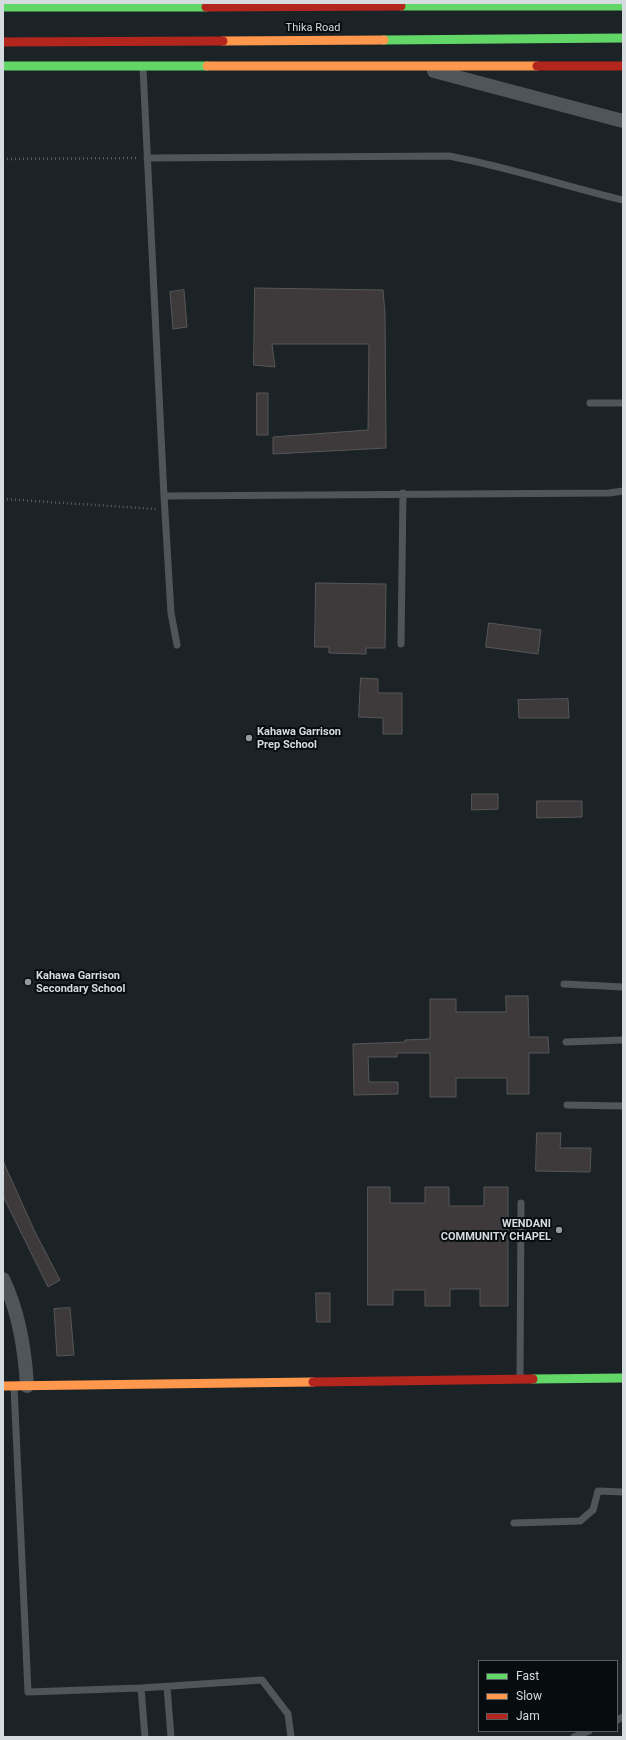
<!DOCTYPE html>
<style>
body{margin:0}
#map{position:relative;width:626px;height:1740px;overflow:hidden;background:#1c2326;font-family:Roboto,sans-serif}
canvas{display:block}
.frame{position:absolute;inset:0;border:4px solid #d4dce0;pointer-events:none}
.legend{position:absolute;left:478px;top:1660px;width:140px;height:72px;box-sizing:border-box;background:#070c0f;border:1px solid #595f63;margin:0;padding:5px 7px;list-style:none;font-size:12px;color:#d4dce0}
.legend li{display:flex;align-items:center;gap:8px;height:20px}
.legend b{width:20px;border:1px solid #595f63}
</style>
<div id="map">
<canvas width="626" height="1740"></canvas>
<div class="frame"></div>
<ul class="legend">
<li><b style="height:5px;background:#63d668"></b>Fast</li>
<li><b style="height:5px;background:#ff974d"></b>Slow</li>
<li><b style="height:5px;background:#b3261e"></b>Jam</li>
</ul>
</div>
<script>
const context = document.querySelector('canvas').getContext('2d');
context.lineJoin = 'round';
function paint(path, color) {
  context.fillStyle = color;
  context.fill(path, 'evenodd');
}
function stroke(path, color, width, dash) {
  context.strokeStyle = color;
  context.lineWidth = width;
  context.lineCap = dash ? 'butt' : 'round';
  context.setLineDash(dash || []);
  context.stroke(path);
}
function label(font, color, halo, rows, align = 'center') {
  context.font = font + ' Roboto,sans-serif';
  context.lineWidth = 4;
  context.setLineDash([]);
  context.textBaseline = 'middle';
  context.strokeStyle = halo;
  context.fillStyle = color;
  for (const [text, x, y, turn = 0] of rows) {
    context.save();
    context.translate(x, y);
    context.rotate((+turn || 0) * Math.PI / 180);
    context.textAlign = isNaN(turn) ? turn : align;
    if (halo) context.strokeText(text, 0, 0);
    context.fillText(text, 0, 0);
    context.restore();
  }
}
const building = new Path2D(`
 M255,288L383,290L385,314L386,448L273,454V437L368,430L369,344H272L275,367L254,365Z
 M184,290L187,327L173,329L170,292Z
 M257,393H268V435H257Z
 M316,583L386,584L385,648H366V654L329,653V647H315Z
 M489,623L541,630L538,654L486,647Z
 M361,678L378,679V693H402V734H383V718L359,717Z
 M568,699L569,718H519L518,700Z
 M472,794H498V809L472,810Z
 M537,801H582V817L537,818Z
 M506,996H528L529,1037H548L549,1053H529V1094H507V1078H456V1097H430V1053H397V1057H368L369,1082H398V1094L354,1095L353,1044L405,1042V1040L430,1039V999H456V1012H506Z
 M537,1133H561L560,1148H591L590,1172L536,1171Z
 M3,1161L35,1232L60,1280L48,1287L3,1196Z
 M368,1187H390V1203H425V1187H449V1206H484V1187H508V1306H480V1289H450V1306H425V1290H393V1305H368Z
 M316,1293H330V1322H317Z
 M70,1308L74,1355L57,1356L54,1309Z`);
const path = new Path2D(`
 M3,159L139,158
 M3,499L156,509`);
const lane = new Path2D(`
 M143,68L164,496L171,613L177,645
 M147,158L449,156C508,167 565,186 623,200
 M590,403H623
 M164,496L609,493L623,491
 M401,644L403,493
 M564,984L623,987
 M566,1042L623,1040
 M567,1105L623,1106
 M520,1379L521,1203
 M14,1387L28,1692L141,1688L262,1680L288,1714L291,1737
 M514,1523L580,1521L593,1510L598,1491L623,1492
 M167,1687L171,1737
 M141,1688L145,1737
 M617,1720L623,1717
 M574,1737L589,1731`);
const street = new Path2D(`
 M434,71L623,121
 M3,1279C19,1312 25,1350 27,1386`);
const fast = new Path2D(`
 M401,6H623
 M3,7H206
 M384,40L623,38
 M3,66H207
 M533,1379L623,1378`);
const slow = new Path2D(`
 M223,41L384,40
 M207,66H537
 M3,1386L313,1382`);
const jam = new Path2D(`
 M206,7L401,6
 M3,42L223,41
 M537,66H623
 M313,1382L533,1379`);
const markers = [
 [249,738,4,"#949b9f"],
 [28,982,4,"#949b9f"],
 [559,1230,4,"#949b9f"]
];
const streetNames = [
 ["Thika Road",313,28]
];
const poiNames = [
 ["Kahawa Garrison",257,732],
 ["Prep School",257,745],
 ["Kahawa Garrison",36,976],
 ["Secondary School",36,989],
 ["WENDANI",551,1224,"right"],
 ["COMMUNITY CHAPEL",551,1237,"right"]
];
paint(building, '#3e393a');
stroke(building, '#575758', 1);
stroke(path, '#5a5f62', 2.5, [1, 3]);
stroke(lane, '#4f5558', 7);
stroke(street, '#4f5558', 14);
stroke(fast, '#63d668', 9);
stroke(slow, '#ff974d', 9);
stroke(jam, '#b3261e', 9);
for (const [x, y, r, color] of markers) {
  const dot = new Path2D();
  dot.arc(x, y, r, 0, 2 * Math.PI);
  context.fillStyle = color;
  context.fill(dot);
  stroke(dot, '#070c0f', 1.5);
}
label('11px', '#d4dce0', '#070c0f', streetNames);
label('bold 11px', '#d4dce0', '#070c0f', poiNames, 'left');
</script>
